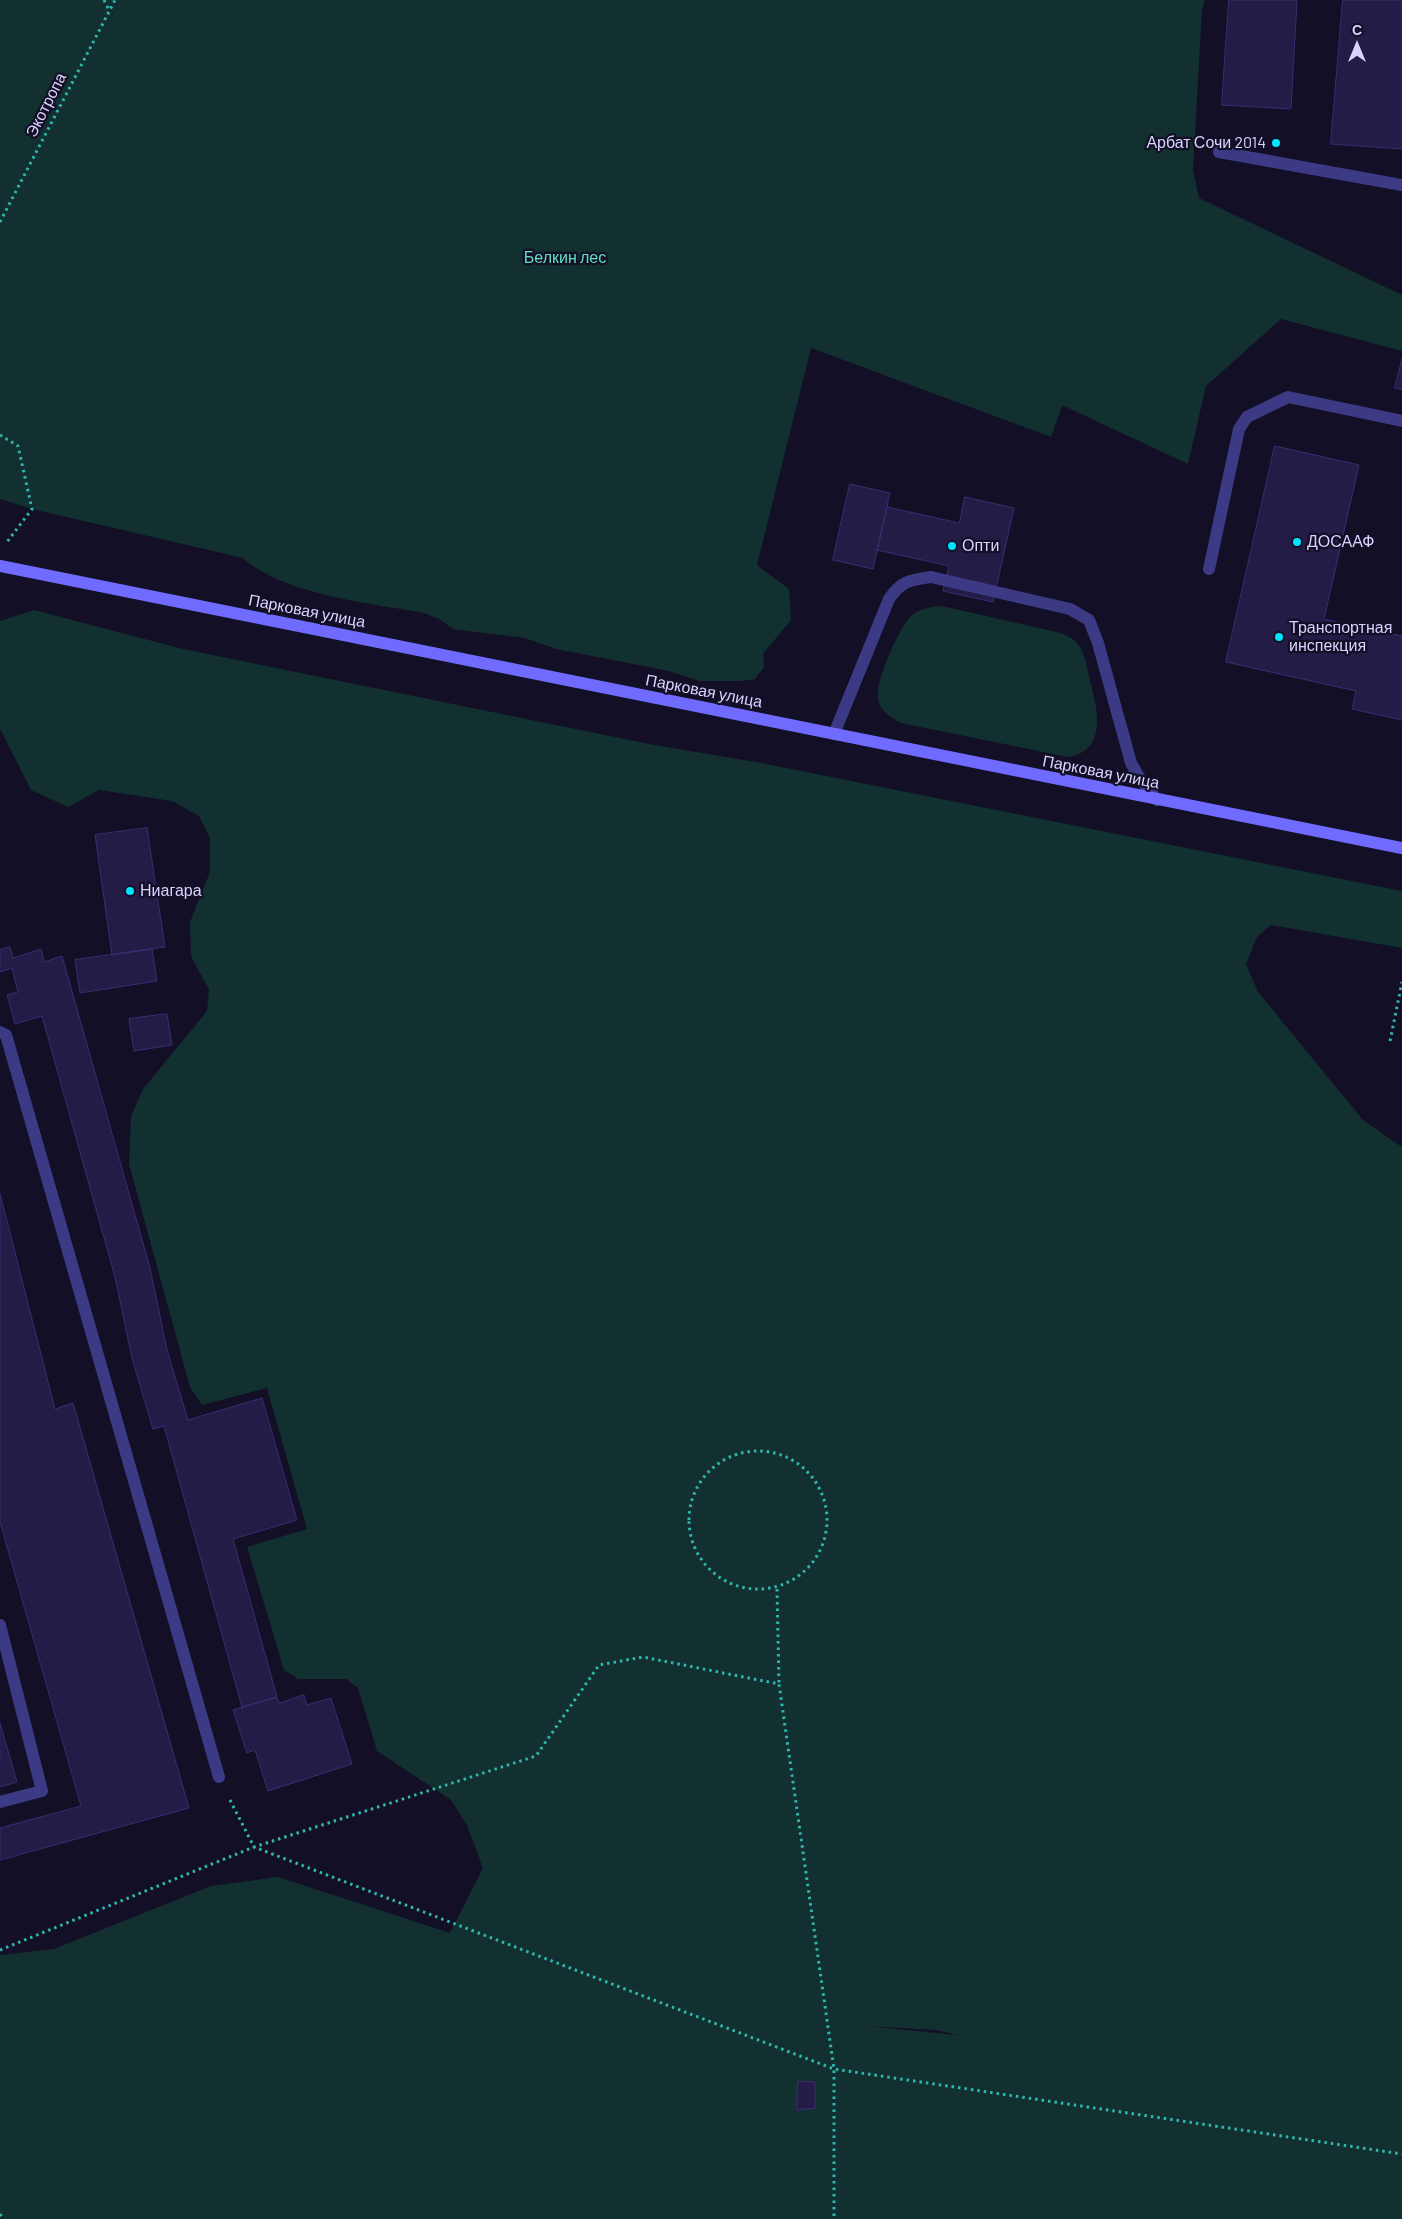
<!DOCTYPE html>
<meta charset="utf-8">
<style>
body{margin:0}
#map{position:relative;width:1402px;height:2219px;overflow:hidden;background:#130f26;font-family:Barlow,sans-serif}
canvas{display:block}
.north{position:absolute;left:1332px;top:20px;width:50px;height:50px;-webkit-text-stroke:4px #130f26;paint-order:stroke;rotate:0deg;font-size:14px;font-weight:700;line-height:20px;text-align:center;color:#d9d4ff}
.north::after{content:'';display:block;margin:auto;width:18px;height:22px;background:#d9d4ff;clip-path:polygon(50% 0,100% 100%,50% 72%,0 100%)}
</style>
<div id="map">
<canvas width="1402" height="2219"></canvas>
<div class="north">С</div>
</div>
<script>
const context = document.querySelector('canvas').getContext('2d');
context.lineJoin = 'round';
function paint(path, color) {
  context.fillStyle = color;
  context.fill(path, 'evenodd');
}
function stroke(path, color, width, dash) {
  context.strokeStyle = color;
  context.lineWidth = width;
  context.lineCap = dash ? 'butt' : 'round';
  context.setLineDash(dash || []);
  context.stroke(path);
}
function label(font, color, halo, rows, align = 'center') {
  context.font = font + ' Barlow,sans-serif';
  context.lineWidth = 4.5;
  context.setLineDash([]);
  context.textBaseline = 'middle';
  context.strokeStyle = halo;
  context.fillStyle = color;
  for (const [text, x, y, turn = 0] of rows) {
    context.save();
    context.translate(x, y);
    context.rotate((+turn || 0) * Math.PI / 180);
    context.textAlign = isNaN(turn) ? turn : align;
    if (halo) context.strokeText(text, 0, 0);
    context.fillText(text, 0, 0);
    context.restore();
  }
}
const green = new Path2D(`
 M0,0H1205L1202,9L1193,170L1199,198L1402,295V351L1281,319L1206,386L1188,464L1064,406H1062L1051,437L811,348L757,565L789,589L791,620L763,654L764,667L755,679L741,681H699L669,671L556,649L525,638L453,629L439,619L424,613C370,603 284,595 243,558L32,509L0,499Z
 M942,606L1052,631C1060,633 1069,635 1076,642C1085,651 1086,665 1089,677C1097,706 1109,751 1068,757L901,723C890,717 881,712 878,699C874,684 899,628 910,617C918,609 930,607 942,606Z
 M34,610L183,649L649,744L761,763L1402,891V948L1271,925L1257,937L1246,964L1258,992L1363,1120L1402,1147V2219H0V1955L54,1949L211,1886L278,1877L450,1933L483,1868L467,1825L451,1800L377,1751L358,1688L346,1679H298L284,1670L247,1547L307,1529L267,1388L202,1405L190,1387L129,1164L131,1116L143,1089L207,1011L209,990L191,956L190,922L210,872V838L199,816L172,801L99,790L68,807L31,790L0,729V621ZM864,2026L936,2030L958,2035L865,2026Z`);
const building = new Path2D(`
 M1229,0H1297L1291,109L1222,105Z
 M1343,0H1402V149L1331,144Z
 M1402,359V390L1395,388Z
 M1275,446L1359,465L1324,619L1402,636V720L1352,709L1356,691L1226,662Z
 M850,484L890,493L873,569L833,560Z
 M965,497L1014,508L993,602L943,591L949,566L877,550L887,507L959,523Z
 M147,828L165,947L112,955L95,835Z
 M10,947L13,958L41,949L44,962L62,956L150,1268L167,1350L188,1420L262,1398L297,1520L233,1539L277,1697L242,1707L164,1426L153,1429L132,1358L115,1277L42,1016L15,1024L7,995L18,992L12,968L0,972V950Z
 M152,949L157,981L80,993L75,960Z
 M167,1014L172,1045L134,1051L129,1019Z
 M0,1194L55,1409L73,1403L189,1808L0,1860V1828L81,1806L0,1522Z
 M304,1695L307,1705L331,1698L352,1764L268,1791L255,1750L247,1753L233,1710L277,1697L279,1703Z
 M0,1723L17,1782L0,1787Z
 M798,2081L815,2082V2108L797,2110Z`);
const path = new Path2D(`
 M104,0L109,10
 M0,222L115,0
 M0,435L18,446L32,509L7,542
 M1390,1041L1402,982
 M689 1520a69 69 0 1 1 138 0a69 69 0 1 1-138 0Z
 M777,1589L779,1684
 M230,1800L254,1847L536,1756L599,1665L643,1657L779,1684L834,2069V2219
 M0,1950L254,1847L834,2069L1402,2154
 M0,2214L3,2219`);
const service = new Path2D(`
 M1219,152L1402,185
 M1209,569L1239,429L1247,417L1288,397L1402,421
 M834,734L889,599C901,581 910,580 931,577L1070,609L1089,620L1098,643L1131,763L1139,777L1157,800
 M0,1032L6,1035L219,1777
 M0,1625L42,1791L0,1802`);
const secondary = new Path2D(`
 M0,566L1402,848`);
const markers = [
 [1276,143,5,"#00e5ff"],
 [1297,542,5,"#00e5ff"],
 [952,546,5,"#00e5ff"],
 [1279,637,5,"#00e5ff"],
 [130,891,5,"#00e5ff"]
];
const streetNames = [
 ["Экотропа",46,105,-63],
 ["Парковая улица",307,611,11],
 ["Парковая улица",704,691,11],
 ["Парковая улица",1101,772,11]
];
const poiNames = [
 ["Арбат Сочи 2014",1266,143,"right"],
 ["ДОСААФ",1307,542],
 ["Опти",962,546],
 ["Транспортная",1289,628],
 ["инспекция",1289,646],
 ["Ниагара",140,891]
];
const parkNames = [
 ["Белкин лес",565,258]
];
paint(green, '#12302f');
paint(building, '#241b47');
stroke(building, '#3b2d73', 1);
stroke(path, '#2fb8b0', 3, [2.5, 4]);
stroke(service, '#3d3a85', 12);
stroke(secondary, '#6f6bff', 12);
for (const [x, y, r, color] of markers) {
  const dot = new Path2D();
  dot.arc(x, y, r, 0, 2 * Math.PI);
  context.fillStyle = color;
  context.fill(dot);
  stroke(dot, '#130f26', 2);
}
label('16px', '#d9d4ff', '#130f26', streetNames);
label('16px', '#d9d4ff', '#130f26', poiNames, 'left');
label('16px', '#5fe0c0', '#130f26', parkNames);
</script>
